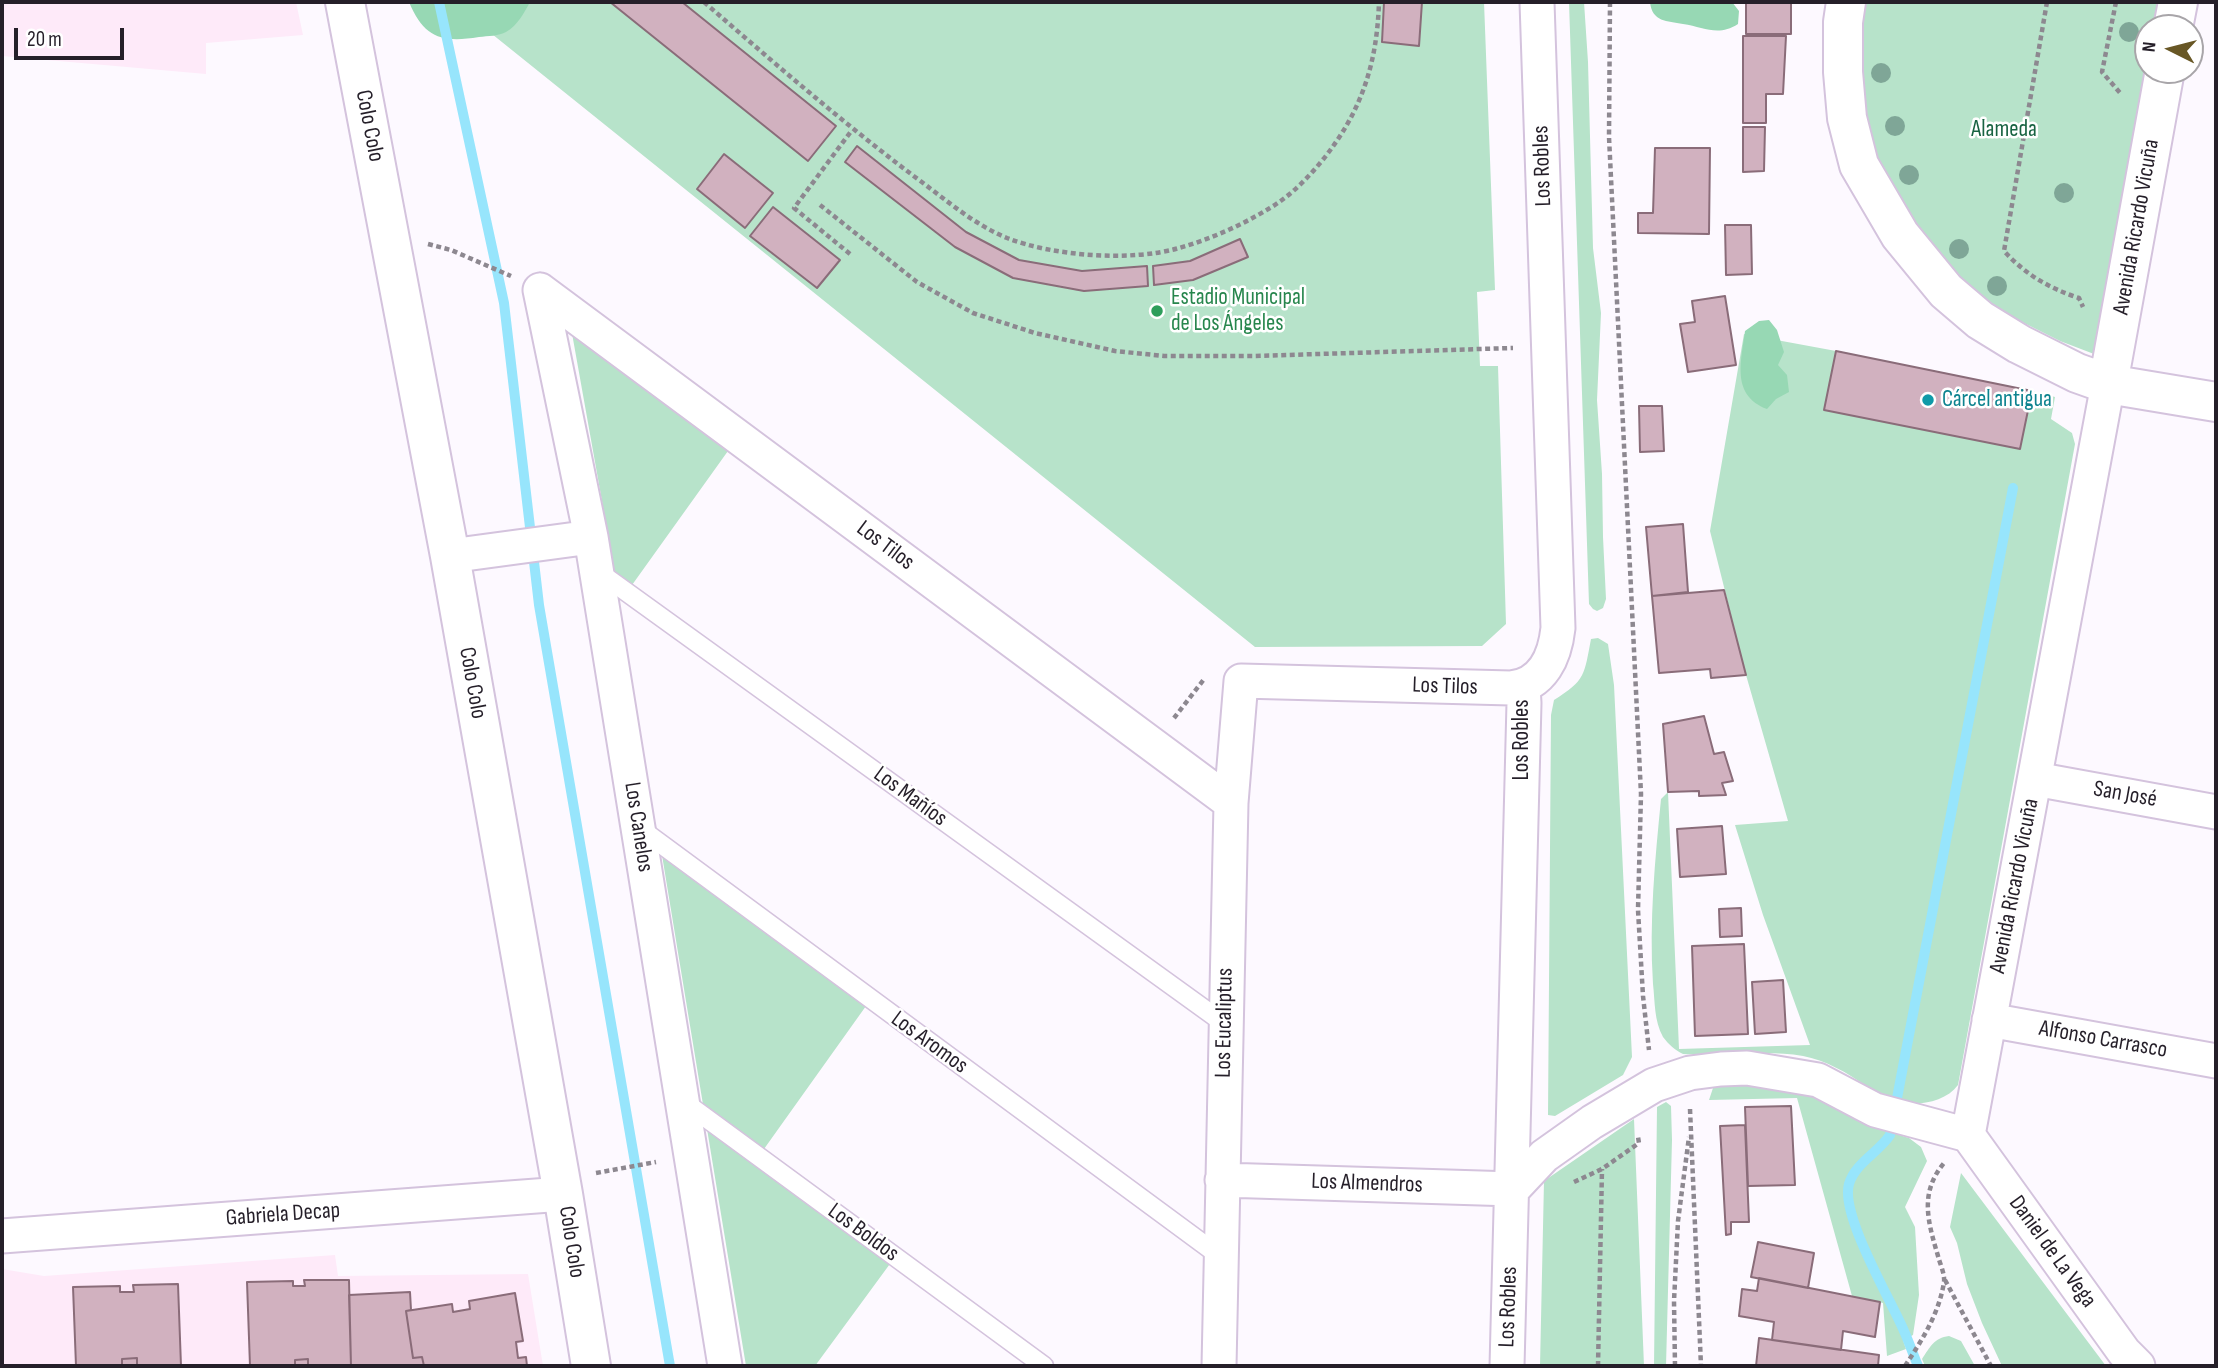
<!DOCTYPE html>
<meta charset="utf-8">
<style>
body{margin:0}
#map{position:relative;width:2218px;height:1368px;overflow:hidden;background:#fdf9ff;font-family:"Sofia Sans Condensed",sans-serif}
canvas{display:block}
.frame{position:absolute;inset:0;border:4px solid #251f29;pointer-events:none}
.north{position:absolute;left:2134px;top:14px;width:70px;height:70px;box-sizing:border-box;background:#fff;border:2px solid #a8a5a9;border-radius:50%;rotate:276deg;font-size:19px;font-weight:700;line-height:28px;text-align:center;color:#251f29}
.north::after{content:'';display:block;margin:auto;width:24px;height:32px;background:#685725;clip-path:polygon(50% 0,100% 100%,50% 72%,0 100%)}
.scale{position:absolute;left:14px;top:28px;width:110px;height:32px;box-sizing:border-box;border:4px solid #251f29;border-top:0;padding-left:9px;font-size:21px;line-height:24px;white-space:nowrap;color:#251f29;-webkit-text-stroke:5px #fff;paint-order:stroke}
</style>
<div id="map">
<canvas width="2218" height="1368"></canvas>
<div class="frame"></div>
<div class="north">N</div>
<div class="scale">20 m</div>
</div>
<script>
const context = document.querySelector('canvas').getContext('2d');
context.lineJoin = 'round';
function paint(path, color) {
  context.fillStyle = color;
  context.fill(path, 'evenodd');
}
function stroke(path, color, width, dash) {
  context.strokeStyle = color;
  context.lineWidth = width;
  context.lineCap = dash ? 'butt' : 'round';
  context.setLineDash(dash || []);
  context.stroke(path);
}
function label(font, color, halo, rows, align = 'center') {
  context.font = font + ' "Sofia Sans Condensed",sans-serif';
  context.lineWidth = 5;
  context.setLineDash([]);
  context.textBaseline = 'middle';
  context.strokeStyle = halo;
  context.fillStyle = color;
  for (const [text, x, y, turn = 0] of rows) {
    context.save();
    context.translate(x, y);
    context.rotate((+turn || 0) * Math.PI / 180);
    context.textAlign = isNaN(turn) ? turn : align;
    if (halo) context.strokeText(text, 0, 0);
    context.fillText(text, 0, 0);
    context.restore();
  }
}
const education = new Path2D(`
 M2,2H296L303,35L206,43V74L2,56Z
 M335,1255L338,1276L528,1274L543,1366H2V1269L44,1276Z`);
const green = new Path2D(`
 M473,2H1484L1495,290L1477,292L1480,366H1498L1506,624L1482,646L1255,647L477,22Z
 M1569,2H1584L1588,62L1593,248L1601,313L1597,400L1602,474L1603,537L1606,599L1603,608L1597,611L1593,609L1589,604Z
 M1860,2H2158L2153,28H2148V57L2094,354L2060,341L2014,318L1979,296L1949,271L1888,190L1859,115Z
 M568,311L738,437L627,592L617,585Z
 M1744,334L1836,351L1825,410L2019,449L2032,391L2055,397L2051,419L2072,433L2075,444L1958,1085C1942,1107 1901,1108 1879,1096C1874,1093 1870,1089 1866,1086C1848,1073 1825,1060 1803,1056C1764,1049 1723,1057 1683,1054C1675,1050 1669,1045 1663,1037C1654,1021 1655,1001 1653,984C1649,921 1655,860 1661,799L1668,792L1679,1049L1810,1045L1763,915L1735,825L1788,821L1746,675L1710,531Z
 M1598,638L1608,644L1614,685L1632,1057L1623,1075L1555,1116L1548,1115L1551,715L1554,700C1586,680 1584,675 1591,639Z
 M660,843L871,999L759,1156L895,1257L815,1366H746Z
 M1722,1083L1781,1087L1813,1096L1883,1130L1909,1138L1921,1147L1927,1161L1905,1207L1915,1227L1919,1295L1913,1335L1903,1340L1906,1349L1887,1356L1883,1303L1852,1296L1797,1098L1709,1100L1713,1088Z
 M1666,1102L1671,1106L1672,1140L1666,1366H1654L1657,1107Z
 M1634,1119L1644,1366H1540L1544,1181Z
 M1961,1173L2106,1366H2002L1982,1323L1967,1284L1957,1243L1950,1227Z
 M1949,1336L1961,1341L1975,1366H1925L1922,1359C1930,1347 1934,1338 1949,1336Z`);
const forest = new Path2D(`
 M409,2H530C524,13 518,25 506,32C499,36 488,36 479,37C442,43 424,38 409,2Z
 M1650,2H1732L1739,11L1738,24C1718,37 1704,27 1683,24C1667,21 1652,22 1650,2Z
 M1769,320L1777,330L1784,352L1778,365L1787,375L1789,392L1776,399L1767,409C1731,395 1741,362 1745,331L1759,321Z`);
const stream = new Path2D(`
 M439,2L504,303L539,605L670,1366
 M1918,1366C1913,1354 1909,1342 1904,1331C1891,1300 1840,1215 1849,1184C1855,1163 1879,1152 1890,1135L2013,488`);
const building = new Path2D(`
 M610,2H682L836,126L808,161Z
 M1384,2H1422L1419,46L1382,42Z
 M1746,2H1791V34H1746Z
 M1743,36H1786L1783,94H1766V123H1743Z
 M1743,127H1765L1764,171L1743,172Z
 M857,146L966,232L1019,260L1082,271L1147,266L1148,286L1084,291L1013,278L955,247L845,162Z
 M1655,148H1710L1709,234L1638,233V213H1653Z
 M724,154L773,193L745,228L697,189Z
 M773,207L840,260L817,288L750,236Z
 M1725,225H1751L1752,274L1726,275Z
 M1240,239L1248,257L1193,280L1154,285L1153,266L1190,261Z
 M1725,296L1736,365L1688,372L1680,324L1695,322L1692,301Z
 M1836,351L2032,391L2020,449L1824,410Z
 M1639,406H1662L1664,451L1640,452Z
 M1683,524L1688,592L1652,596L1646,527Z
 M1724,590L1746,675L1711,678L1710,669L1659,673L1652,596Z
 M1704,716L1714,754L1724,752L1733,781L1722,783L1726,795L1699,796V791L1668,792L1663,724Z
 M1722,826L1726,874L1680,877L1677,829Z
 M1741,908L1742,936L1720,937L1719,909Z
 M1744,944L1748,1034L1695,1036L1692,946Z
 M1783,980L1786,1032L1755,1034L1752,982Z
 M1791,1106L1795,1185L1748,1186L1745,1107Z
 M1745,1125L1749,1222H1731V1234L1726,1235L1720,1126Z
 M1758,1242L1814,1253L1808,1288L1751,1277Z
 M1759,1278L1880,1302L1875,1337L1843,1331L1841,1350L1772,1340L1774,1322L1739,1316L1742,1289L1757,1291Z
 M304,1280H349L351,1366H308V1359L295,1360V1366H250L247,1282L293,1281V1286H305Z
 M178,1284L181,1366H137V1358L122,1359V1366H76L73,1287L120,1286V1292H134L133,1285Z
 M410,1292L411,1310L406,1311L413,1358L422,1357L424,1366H351L349,1295Z
 M515,1293L523,1341L516,1342L518,1358L526,1357L527,1366H424L422,1357L413,1358L406,1311L452,1304L453,1312L470,1309L469,1301Z
 M1759,1338L1879,1355L1878,1366H1756Z
 M137,1358V1366H122V1359Z
 M308,1359V1366H295V1360Z`);
const path = new Path2D(`
 M704,2C773,62 842,122 915,177C945,199 973,224 1007,238C1053,256 1131,262 1179,248C1211,239 1242,225 1270,208C1290,196 1306,180 1321,162C1361,113 1377,65 1379,2
 M1610,2L1609,137L1641,794L1638,910L1643,996L1649,1050
 M2047,2L2004,251C2026,275 2049,288 2079,298L2083,307
 M2116,2L2102,72L2121,94
 M820,205L917,282L973,313L1035,333L1115,351L1164,356H1254L1513,348
 M428,244L451,250L511,276
 M850,254L794,208L852,130
 M1174,718L1205,678
 M1690,1109L1701,1366
 M596,1173L656,1162
 M1574,1182L1602,1169L1639,1143L1638,1137
 M1945,1280L1991,1366
 M1598,1366L1602,1169
 M1675,1366L1674,1301L1678,1221L1689,1137
 M1905,1366C1922,1340 1939,1314 1944,1282C1945,1274 1940,1264 1938,1256C1928,1222 1919,1193 1944,1163`);
const lane = new Path2D(`
 M596,570L1225,1024
 M638,827L1221,1257
 M683,1101L1044,1366`);
const street = new Path2D(`
 M540,290L591,537L725,1366
 M540,290L1231,803
 M450,556L591,537
 M2035,779L2216,812
 M1989,1020L2216,1061
 M1968,1135L2108,384
 M1968,1135L2124,1352L2138,1366
 M1222,1180L1513,1189L1544,1156L1592,1122L1654,1085L1690,1073L1721,1069L1747,1068L1818,1080L1875,1110L1968,1135
 M2,1236L563,1194
 M1219,1366L1231,803L1241,681L1511,688C1543,685 1555,656 1558,628L1537,2
 M1507,1366L1524,703L1523,687`);
const secondary = new Path2D(`
 M345,2L450,556L563,1194L591,1366`);
const primary = new Path2D(`
 M1846,2L1843,22V72L1847,118L1859,165L1900,235L1946,291L1980,320L2019,344L2077,373L2108,384L2216,402
 M2173,28L2178,2
 M2108,384L2165,70`);
const trees = [
 [2129,32],
 [1881,73],
 [1895,126],
 [1909,175],
 [2064,193],
 [1959,249],
 [1997,286]
];
const markers = [
 [1157,311,7,"#2e9e5b"],
 [1928,400,7,"#0f9aa8"]
];
const streetNames = [
 ["Colo Colo",369,126,79],
 ["Los Robles",1543,166,-92],
 ["Avenida Ricardo Vicuña",2137,227,-80],
 ["Los Tilos",885,546,37],
 ["Colo Colo",472,683,80],
 ["Los Tilos",1445,687,2],
 ["Los Robles",1522,740,-90],
 ["San José",2125,795,10],
 ["Los Mañíos",910,797,36],
 ["Los Canelos",638,827,81],
 ["Avenida Ricardo Vicuña",2015,886,-79],
 ["Los Eucaliptus",1225,1023,-89],
 ["Alfonso Carrasco",2103,1040,10],
 ["Los Aromos",929,1043,36],
 ["Los Almendros",1367,1184,2],
 ["Gabriela Decap",283,1215,-4],
 ["Los Boldos",863,1233,36],
 ["Colo Colo",571,1242,81],
 ["Daniel de La Vega",2052,1252,54],
 ["Los Robles",1509,1307,-88]
];
const parkNames = [
 ["Alameda",2004,130]
];
const leisureNames = [
 ["Estadio Municipal",1171,298],
 ["de Los Ángeles",1171,324]
];
const cultureNames = [
 ["Cárcel antigua",1942,400]
];
paint(education, '#feeaf9');
paint(green, '#b7e3ca');
paint(forest, '#97d8b4');
stroke(stream, '#97e5fc', 10);
paint(building, '#d1b1bf');
stroke(building, '#8a6c79', 2);
stroke(lane, '#d4c3dd', 21);
stroke(street, '#d4c3dd', 37);
stroke(secondary, '#d4c3dd', 42);
stroke(primary, '#d4c3dd', 42);
stroke(path, '#8d8890', 4.5, [5, 3.5]);
stroke(lane, '#fff', 18);
stroke(street, '#fff', 33);
stroke(secondary, '#fff', 38);
stroke(primary, '#fff', 38);
context.fillStyle = '#7fa697';
for (const [x, y] of trees) {
  context.beginPath();
  context.arc(x, y, 10, 0, 2 * Math.PI);
  context.fill();
}
for (const [x, y, r, color] of markers) {
  const dot = new Path2D();
  dot.arc(x, y, r, 0, 2 * Math.PI);
  context.fillStyle = color;
  context.fill(dot);
  stroke(dot, '#fff', 2.5);
}
label('23px', '#251f29', '#fff', streetNames);
label('23px', '#186342', '#fff', parkNames);
label('23px', '#27864d', '#fff', leisureNames, 'left');
label('23px', '#0d838f', '#fff', cultureNames, 'left');
</script>
